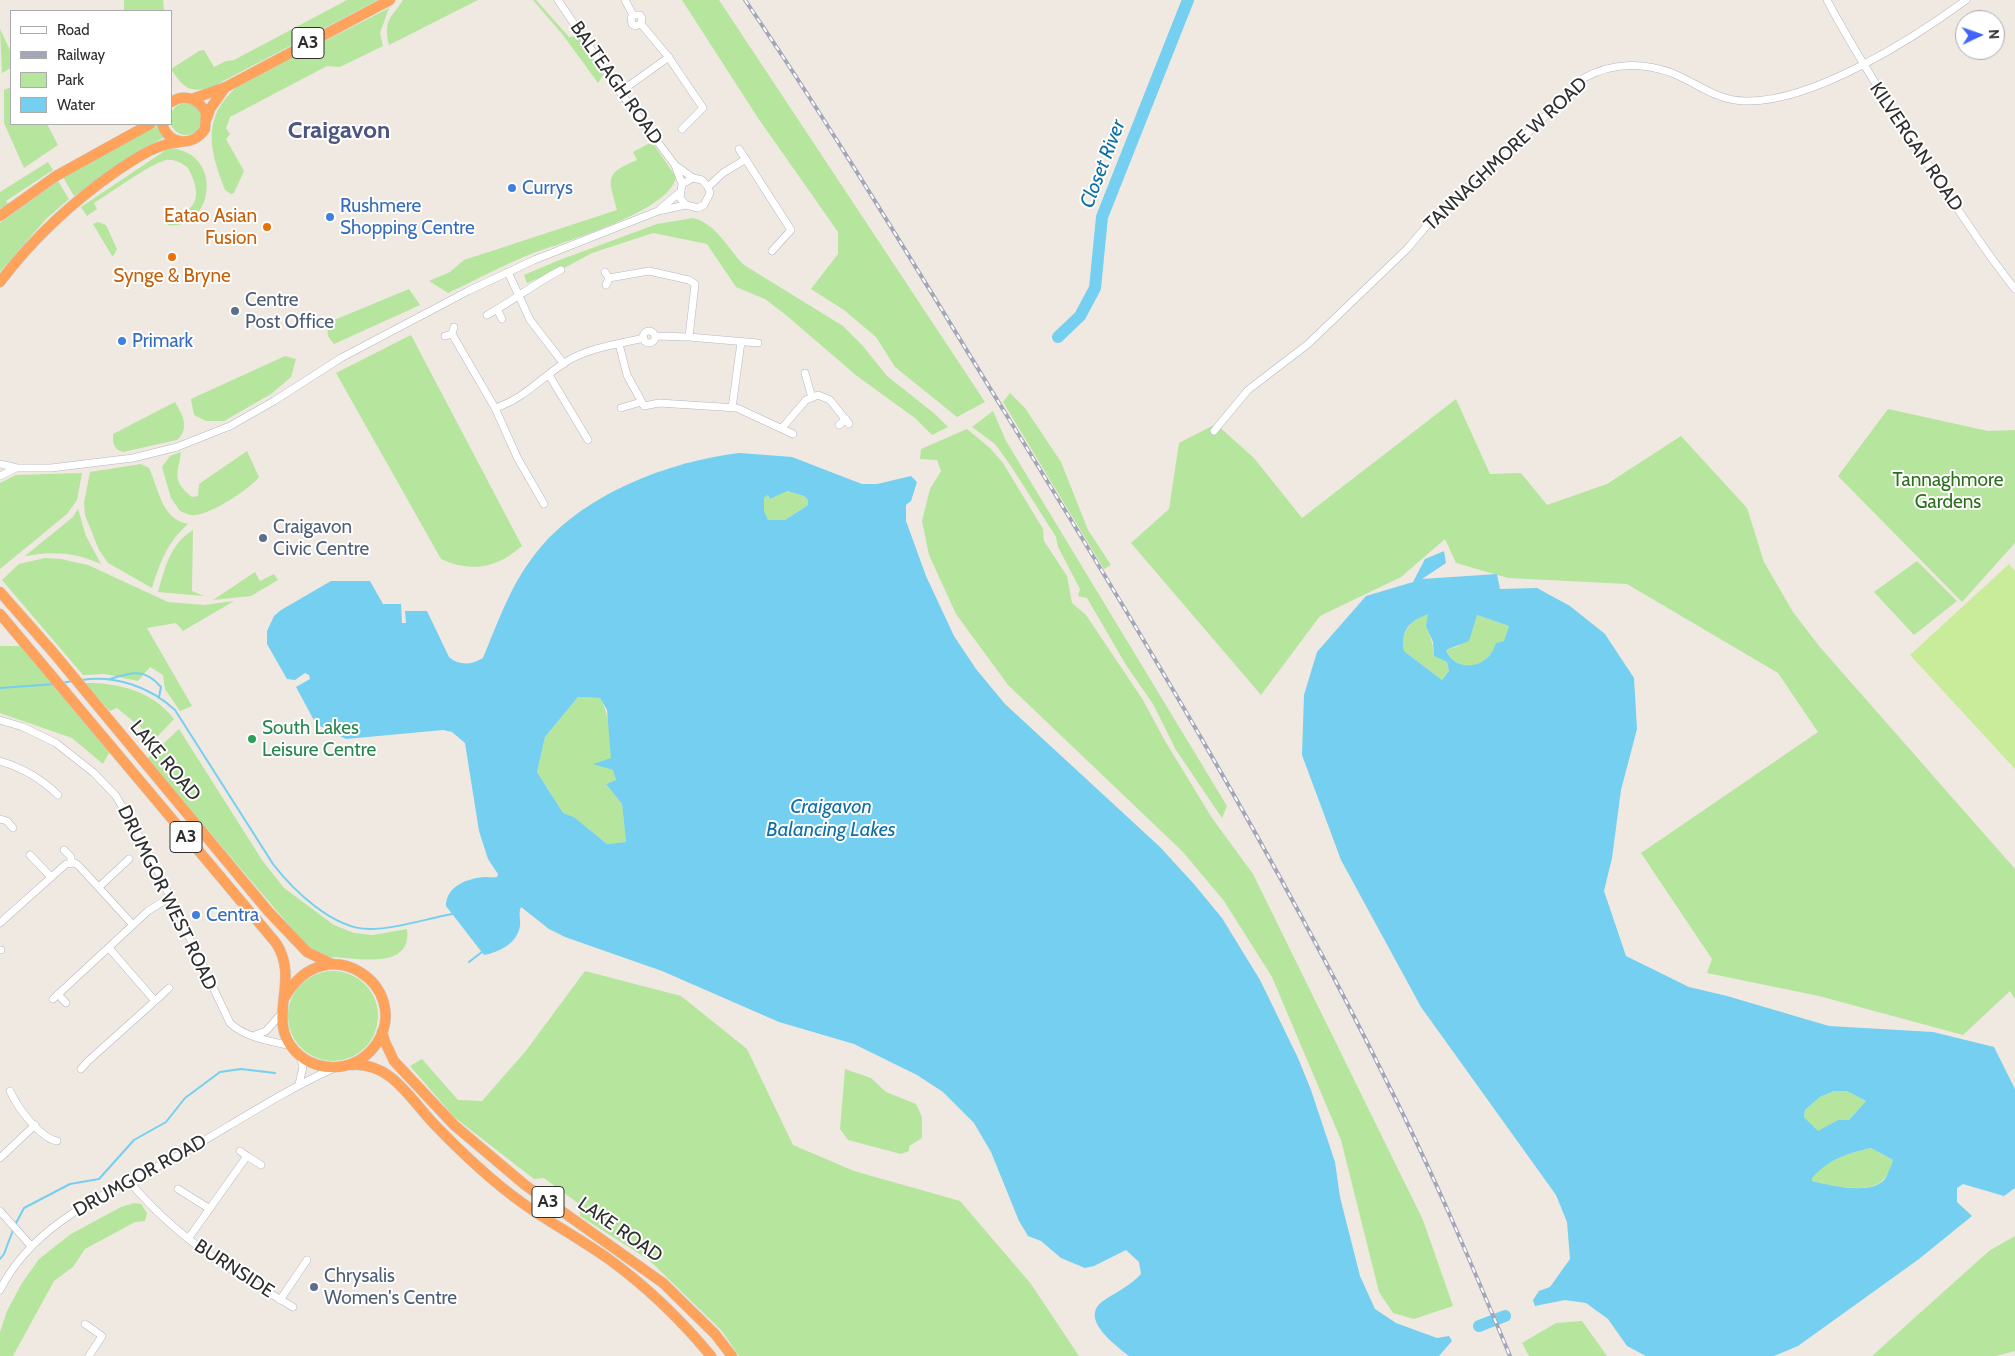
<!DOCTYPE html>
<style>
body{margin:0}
#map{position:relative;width:2015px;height:1356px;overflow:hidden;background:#efe9e1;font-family:Cabin,sans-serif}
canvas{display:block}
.legend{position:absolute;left:10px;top:10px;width:162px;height:115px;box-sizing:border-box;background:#fff;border:1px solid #ababab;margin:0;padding:6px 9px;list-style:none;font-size:15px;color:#2e2e2e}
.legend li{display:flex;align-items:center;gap:10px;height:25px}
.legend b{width:25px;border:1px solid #ababab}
.north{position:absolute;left:1955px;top:10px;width:50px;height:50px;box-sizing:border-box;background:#fff;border:1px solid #ababab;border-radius:50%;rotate:87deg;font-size:14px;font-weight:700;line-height:20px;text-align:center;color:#2e2e2e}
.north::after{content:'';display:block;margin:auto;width:18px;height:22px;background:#4264fb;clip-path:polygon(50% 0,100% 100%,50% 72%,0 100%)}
</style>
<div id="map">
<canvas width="2015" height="1356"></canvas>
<ul class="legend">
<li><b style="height:6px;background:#fff"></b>Road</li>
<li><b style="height:6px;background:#a3a6b8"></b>Railway</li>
<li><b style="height:14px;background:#b6e59e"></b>Park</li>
<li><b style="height:14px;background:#75cff0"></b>Water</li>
</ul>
<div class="north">N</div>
</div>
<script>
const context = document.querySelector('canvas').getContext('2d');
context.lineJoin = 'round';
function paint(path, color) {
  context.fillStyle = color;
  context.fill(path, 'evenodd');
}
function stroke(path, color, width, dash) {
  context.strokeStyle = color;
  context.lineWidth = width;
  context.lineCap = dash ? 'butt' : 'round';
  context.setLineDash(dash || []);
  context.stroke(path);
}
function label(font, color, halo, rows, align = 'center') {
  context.font = font + ' Cabin,sans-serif';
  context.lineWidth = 4;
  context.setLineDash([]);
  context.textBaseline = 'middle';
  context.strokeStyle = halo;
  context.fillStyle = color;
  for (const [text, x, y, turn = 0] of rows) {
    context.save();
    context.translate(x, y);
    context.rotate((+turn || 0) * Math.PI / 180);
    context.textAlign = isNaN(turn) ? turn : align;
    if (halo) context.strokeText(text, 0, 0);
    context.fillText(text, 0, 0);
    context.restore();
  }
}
const green = new Path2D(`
 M124,0H163L164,11H124Z
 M347,0H378L210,88C188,93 183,87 171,69L199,51L204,50L214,67L226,61L234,60Z
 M403,0H478L389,45C383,19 391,19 403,0Z
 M533,0H536L569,37L577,36L603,75L598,83L563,35Z
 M682,0H719L985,402L957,417L895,367L876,337L844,310L811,289L838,254V232L758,118Z
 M389,8L380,33L383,46L340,67L327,66L230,117L226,128L230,134L226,139L244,171L234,193L231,194L225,190C209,148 201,117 239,85Z
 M0,29L11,52V68L2,73Z
 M11,87V124H47L58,145L24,168L4,123V90Z
 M170 119a16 16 0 1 1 32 0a16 16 0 1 1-32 0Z
 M158,124L165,137L142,149L74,196L63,177Z
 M652,142L676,177C670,212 562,242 531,254C503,265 476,280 448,293L429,281L450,272L464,260L617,210C609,179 603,174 637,160L633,152Z
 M169,148C226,152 213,232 167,225C194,209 205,200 188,168C182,163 175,159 166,160C148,165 112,192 94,203L97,209L87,216L81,207Z
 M48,162L53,170L6,201L8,204L0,209V192Z
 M58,181L69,199L46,219L0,272V223Z
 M693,218C717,224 728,249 744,265L843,326L862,345L887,376L935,414L948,427L932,435L915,418L857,376L786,315L765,299L736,287L707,244L653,233L592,253L566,267L527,283L524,275L557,261L657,224Z
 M98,222L106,225L117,249L114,255L112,256L93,224Z
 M409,289L420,305L334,344L328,336L327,323Z
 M411,335L522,546C497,568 472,573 441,559L336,373Z
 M285,356L296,359L291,377L271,394L224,421H206L194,415L191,399Z
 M1010,393L1025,408L1061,462L1088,530L1111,565L1104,569L1003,402Z
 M1456,399L1490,474L1521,473L1547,505L1607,484L1681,436L1747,508L1764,562L1793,612L1819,646L2015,869V999L2010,991L1963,1035L1819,996L1707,973L1712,959L1641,853L1818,732L1778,673L1627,584L1508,578L1456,563L1445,539L1401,577L1320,616L1261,695L1131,543L1169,509L1179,443L1216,424L1254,458L1302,518Z
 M175,402C183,415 190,429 177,440L123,452C113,449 113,443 113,434Z
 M1888,409L1988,431L2015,430V543L1962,602L1838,476Z
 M993,411L1006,441L1227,806L1222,818L1176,750L1153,704L1126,665L1087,598L1078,596L1080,589L1058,547L1056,537L1011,466L995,444L972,427Z
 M967,429L990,448L1003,463L1043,529L1044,541L1067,576L1072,603L1086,615L1143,700L1165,741L1212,818L1253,874L1423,1220L1453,1306L1414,1319L1393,1313L1379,1292L1341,1140L1272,977L1224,901L1183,852L1008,685L956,614L929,555L922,521L930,489L941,471L937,460L920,459L921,449Z
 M247,451L259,477C250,489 211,514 195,515C190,516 185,513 180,511L171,498L162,467L170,456L181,452C178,475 171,480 192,497L198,496L199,484Z
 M141,464L149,468C159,489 161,519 188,524C167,542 160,563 152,588L108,563L99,550L85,515L84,503L90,472Z
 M82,473L77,500L67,514L0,569V483L16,475Z
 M786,491L804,496L808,500V505L785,520H768L763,511L764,498L768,495L770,499Z
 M78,509L86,536L101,564C75,552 53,551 25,556L73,517Z
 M193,530L192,591L204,596L158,592C165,568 170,544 193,530Z
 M45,558L61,559L88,565L168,602L204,605L234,601L183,631L176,623L147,628L192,706L180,711L165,689L163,675L150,667L138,681L105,674L83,675L2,580L19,564Z
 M1917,561L1957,601L1914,635L1874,592Z
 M255,572L260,581L274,574L278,580L251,596L213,600Z
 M1429,613C1425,631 1433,638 1434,655L1447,662L1449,671L1442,680L1404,651C1401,629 1410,622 1429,613Z
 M1477,615L1509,626L1504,642L1496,643C1494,648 1492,654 1488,657C1474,672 1454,667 1446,650L1459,646Z
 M0,646H21L110,751L103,764L72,738L0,713Z
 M83,683C117,682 153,691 174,719L155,739L117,708L110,711Z
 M578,697L600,698C613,719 609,754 616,780L606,784L622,804L626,842L607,844L574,817L563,813L537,772L545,737Z
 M179,729L262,860L284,888L334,925L354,933L373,935L407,929C412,966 368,960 345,958C337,957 330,958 322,955C313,951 307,945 300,938L147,759Z
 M288 1016a45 45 0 1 1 90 0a45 45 0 1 1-90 0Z
 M585,971L681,996L747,1049L793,1145L854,1171L960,1201L1031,1284L1079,1356H739L722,1331L649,1260L580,1216L579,1204L544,1178L534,1179L454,1117L410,1066L422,1059L458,1100L482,1101L525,1052Z
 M845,1069L871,1078L886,1092L916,1104L922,1117V1138L909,1146V1151L901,1154L848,1140L840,1129Z
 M1834,1091H1847L1866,1101L1849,1120H1838L1818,1132L1804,1117L1805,1110L1820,1097Z
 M1871,1148L1893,1160C1891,1166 1889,1174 1885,1178C1871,1196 1830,1185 1812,1181L1811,1178C1829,1159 1846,1154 1871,1148Z
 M134,1203L141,1204L147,1213L145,1221L135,1222L85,1249L73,1267L54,1281L13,1356H0V1332L7,1311L22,1283L39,1259L71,1234L121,1207Z
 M2015,1236V1351L1996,1356H1872L1989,1251Z
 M1582,1321L1607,1356H1529L1522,1343L1556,1323Z`);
const pitch = new Path2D(`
 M2009,564L2015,571V769L1910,655Z`);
const water = new Path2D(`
 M740,453L792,457L862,484H877L911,476L917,482L911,501L906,505V521L926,576L954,636L976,669L1005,704L1160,847L1193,883L1222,918L1260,980L1298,1058L1311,1090L1335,1162L1340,1197L1360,1276L1375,1309L1396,1323L1437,1338L1449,1336L1452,1341L1439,1356H1129C1117,1346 1078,1319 1103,1301C1116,1292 1130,1286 1141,1274L1139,1262L1126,1250L1094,1266L1085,1268L1061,1258L1041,1241L1028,1236L1019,1221L991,1152L974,1123L943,1092L917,1075L854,1044L779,1022L662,971L565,937L549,929L521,907C518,913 521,920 520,926C517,944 499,952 484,955L446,906C446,886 468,878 485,877C490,877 493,878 497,877L498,874L488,859L479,831L465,743L452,732L443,730L346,739L316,724L296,687L310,679L309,675L305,673L295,680L287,679L267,644V631L274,616L281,610L331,581H370L383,604H401L402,623H406L405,611H427L449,657C459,666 472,665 483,658C498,622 511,584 536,553C581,495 669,461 740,453ZM787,491L804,496L808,500V505L785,520H768L764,511V498L768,495L770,499ZM578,697L600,698L607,710L611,758L593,764L613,770L616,780L606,784L622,804L626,842L607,844L574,817L563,813L537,772L545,737Z
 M1444,551L1446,563L1422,579L1497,574L1500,589L1537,588L1570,606L1605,634L1634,678L1637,729L1621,790L1612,858L1604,891L1626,956L1689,987L1727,996L1829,1026L1933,1032L1994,1047L2015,1089V1188L2004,1196L1963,1184L1957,1188V1202L1972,1216L1919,1259L1798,1346L1774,1356H1646L1627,1346L1608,1319L1586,1303L1565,1300L1535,1306L1533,1300L1539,1291L1550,1287L1570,1259L1567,1222L1556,1195L1421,1007L1341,860L1302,755L1304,695L1317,652L1366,596L1413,582L1425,559ZM1428,614L1426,626L1433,642L1434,656L1447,662L1449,671L1442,680L1404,651C1401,629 1409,622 1428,614ZM1477,615L1509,626L1504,641L1496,643C1494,647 1492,654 1488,657C1474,671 1453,667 1446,650L1469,641ZM1834,1091H1847L1866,1101L1849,1120H1838L1818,1131L1804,1117L1805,1110L1820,1097ZM1871,1148L1893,1160C1891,1166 1888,1174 1885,1179C1871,1196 1830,1185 1812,1181V1178C1829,1159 1846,1154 1871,1148Z`);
const stream = new Path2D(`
 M110,679C132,672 145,668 161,687L159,697
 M82,680C116,675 150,687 175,710L273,864C293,890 333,929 369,929C396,929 425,919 452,914
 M62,683L72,681
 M0,688L55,684
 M469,962L482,952
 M15,1225L24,1208L70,1184L99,1179L134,1140L166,1122L185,1098L220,1072L241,1069L275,1073
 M0,1259L4,1254L13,1230`);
const river = new Path2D(`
 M1058,337L1080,316L1095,288L1102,217L1188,0
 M1479,1326L1505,1316`);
const minor = new Path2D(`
 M558,0L620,92L675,165L682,184
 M625,0L633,15
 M1827,0C1860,62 1898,120 1938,179C1962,216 1987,254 2015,289
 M641,24L635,26L632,24L631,18L633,15H640L642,18L641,24L667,55L703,108L682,129
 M620,92L669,57
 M739,149L791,230L772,251
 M675,165L693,178
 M708,187L723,173L746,159
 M660,209L679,193
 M508,272L530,320L564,364
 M605,272L609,278L606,285
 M609,278L649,271L689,280L695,284L689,337
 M497,309L502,319
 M487,315C513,301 535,283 561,270
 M643 337a6 6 0 1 1 12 0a6 6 0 1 1-12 0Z
 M452,334L495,408L518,459L544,504
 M445,336L452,334L454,327
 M655,336L689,337L758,343
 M619,344L627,375L644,406L659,403L737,408L793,434
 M805,373L812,398
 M549,375L588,440
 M495,408C526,398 542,376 569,360C592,347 619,344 644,338
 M621,408L641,402
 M732,408L741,342
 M839,425L846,419
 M782,428L806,400L818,395L830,400L849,424
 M1214,431L1248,390L1308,344L1407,249L1435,216L1461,192L1487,173L1584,78C1611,63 1642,62 1672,73C1697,83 1717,101 1745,101C1812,103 1913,39 1966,0
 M0,464L17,468H51L133,458L177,447L230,426L274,401L341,358L468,291L534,260L658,211L686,205L698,208L704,205L710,193L708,187L702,180L693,178L682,184L680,198L686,205
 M0,476L16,468
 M0,720L23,727L56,743L94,773L116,796L151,857L230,1023C246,1038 270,1041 291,1046
 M0,761C23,768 41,778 58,795
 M0,819L7,821L13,828
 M64,850L71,857V863
 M30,855L51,877
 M99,887L129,859
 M0,923L66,864L75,863L79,866L133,925
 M0,950H1
 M58,994L66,1003
 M53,999L148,911L170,897
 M155,1001L169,988
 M253,1036L266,1031L281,1014
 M81,1069L88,1061L155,1001L109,948
 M299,1084L303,1067L300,1056
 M10,1091C17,1107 40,1138 57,1141
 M247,1156L261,1165
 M0,1158L35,1125
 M129,1181C176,1238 230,1270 293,1307
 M178,1189L210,1209
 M0,1211L31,1246
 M188,1239L247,1156L240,1151
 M0,1290C38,1214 126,1187 195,1146C241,1119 286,1090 334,1068
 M280,1300L307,1260
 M85,1324L102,1336L89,1356`);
const highway = new Path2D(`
 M192,99L226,87L390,0
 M207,118L210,109L224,89
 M162,124C169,146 193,147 205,129L206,113C199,99 185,93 171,102
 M0,216L56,176L150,124
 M0,282C34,237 72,202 118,170C138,157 156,144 180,142
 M0,592L52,651L268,911L307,952L332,964
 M0,614L276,943C301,981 265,1019 295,1051C307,1064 326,1070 344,1066C358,1063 369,1055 377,1043C413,987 326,925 285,997
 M382,1032L385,1042L394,1061L454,1125L525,1185L663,1283L715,1334L732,1356
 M352,1065C391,1062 410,1099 434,1124C461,1152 489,1179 521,1202C550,1223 581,1239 610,1260C647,1287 682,1321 711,1356`);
const rail = new Path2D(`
 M745,0C836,134 919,273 1004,411C1140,631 1274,853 1388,1084C1433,1173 1472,1265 1510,1356`);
const markers = [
 [512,188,5,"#3f7fe0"],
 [330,217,5,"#3f7fe0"],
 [267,227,5,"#e8710a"],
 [172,257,5,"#e8710a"],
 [235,311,5,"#5c6f8a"],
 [122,341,5,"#3f7fe0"],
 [263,538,5,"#5c6f8a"],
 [252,739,5,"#2e9e5b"],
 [196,915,5,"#3f7fe0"],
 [314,1287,5,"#5c6f8a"]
];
const shields = [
 [308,43,32],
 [186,837,32],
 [548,1202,32]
];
const shieldNames = [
 ["A3",308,43],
 ["A3",186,837],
 ["A3",548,1202]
];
const streetNames = [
 ["BALTEAGH ROAD",616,83,55],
 ["KILVERGAN ROAD",1916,147,56],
 ["TANNAGHMORE W ROAD",1506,154,-43],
 ["LAKE ROAD",165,761,50],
 ["DRUMGOR WEST ROAD",167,898,64],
 ["DRUMGOR ROAD",140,1176,-29],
 ["LAKE ROAD",620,1230,35],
 ["BURNSIDE",234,1269,33]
];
const shopNames = [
 ["Currys",522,188],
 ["Rushmere",340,206],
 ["Shopping Centre",340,228],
 ["Primark",132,341],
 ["Centra",206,915]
];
const foodNames = [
 ["Eatao Asian",257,216],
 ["Fusion",257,238],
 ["Synge & Bryne",172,276,"center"]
];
const serviceNames = [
 ["Centre",245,300],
 ["Post Office",245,322],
 ["Craigavon",273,527],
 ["Civic Centre",273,549],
 ["Chrysalis",324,1276],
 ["Women's Centre",324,1298]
];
const parkNames = [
 ["Tannaghmore",1948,480],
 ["Gardens",1948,502]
];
const leisureNames = [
 ["South Lakes",262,728],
 ["Leisure Centre",262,750]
];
const waterNames = [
 ["Closet River",1103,164,-69],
 ["Craigavon",831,807],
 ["Balancing Lakes",831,830]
];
const districtNames = [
 ["Craigavon",339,131]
];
paint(green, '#b6e59e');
paint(pitch, '#c9ec9a');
paint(water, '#75cff0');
stroke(stream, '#75cff0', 2);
stroke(river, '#75cff0', 12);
stroke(minor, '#b4b7c1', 8);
stroke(highway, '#c9c9c9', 11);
stroke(minor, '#fff', 7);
stroke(highway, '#ffa35c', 10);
stroke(rail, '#a3a6b8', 4);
stroke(rail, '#fff', 2, [5.5]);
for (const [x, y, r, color] of markers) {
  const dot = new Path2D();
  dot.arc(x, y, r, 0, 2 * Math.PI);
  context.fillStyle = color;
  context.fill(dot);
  stroke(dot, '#fff', 2);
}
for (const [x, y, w] of shields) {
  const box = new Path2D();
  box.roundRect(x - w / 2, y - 15.5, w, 31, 4);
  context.fillStyle = '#fff';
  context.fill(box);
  stroke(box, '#2e2e2e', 1);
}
label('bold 18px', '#2e2e2e', null, shieldNames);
label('19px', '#2e2e2e', '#fff', streetNames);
label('19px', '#366cbe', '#fff', shopNames, 'left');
label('19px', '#c56008', '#fff', foodNames, 'right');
label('19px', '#4e5e75', '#fff', serviceNames, 'left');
label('19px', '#2c6e1b', '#fff', parkNames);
label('19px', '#27864d', '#fff', leisureNames, 'left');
label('italic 20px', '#0d6fa3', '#fff', waterNames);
label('bold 24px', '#4d5680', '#fff', districtNames);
</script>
